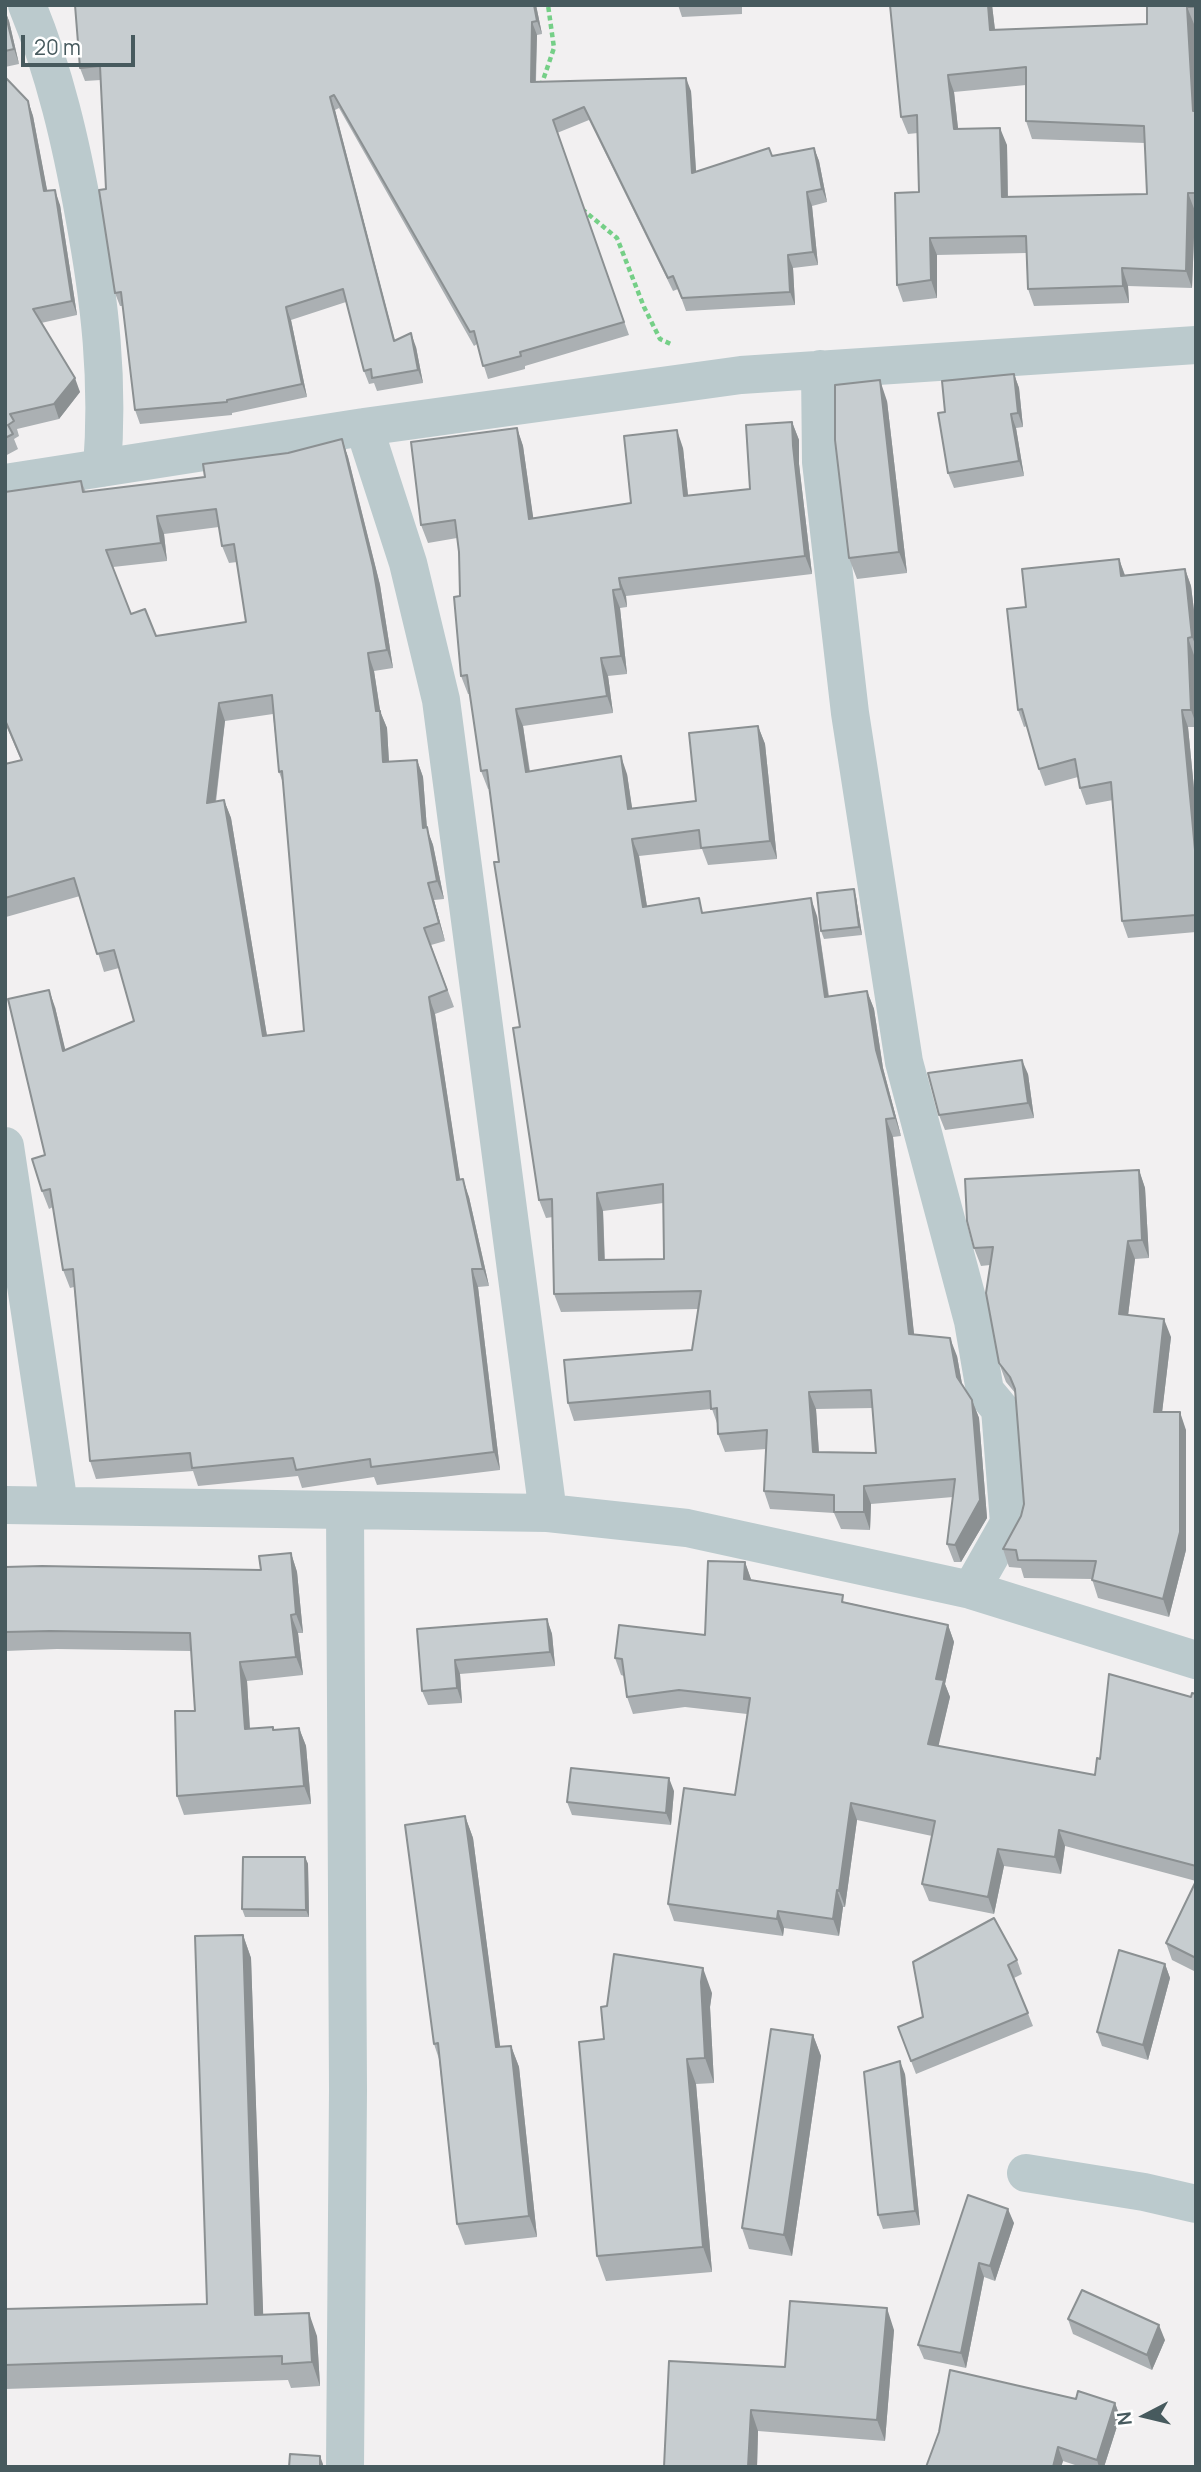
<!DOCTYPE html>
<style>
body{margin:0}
#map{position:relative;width:1201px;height:2472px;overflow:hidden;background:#f2f0f1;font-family:Manrope,sans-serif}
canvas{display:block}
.frame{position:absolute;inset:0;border:7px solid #475a5e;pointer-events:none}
.north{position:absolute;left:1110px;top:2381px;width:70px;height:70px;-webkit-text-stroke:5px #fff;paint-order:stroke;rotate:263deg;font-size:19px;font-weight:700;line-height:28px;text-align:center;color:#475a5e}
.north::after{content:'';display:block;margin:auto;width:24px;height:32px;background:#475a5e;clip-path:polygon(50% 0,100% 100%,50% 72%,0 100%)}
.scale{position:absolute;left:21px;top:35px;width:114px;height:32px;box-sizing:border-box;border:4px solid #475a5e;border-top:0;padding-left:9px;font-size:21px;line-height:24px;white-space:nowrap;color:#475a5e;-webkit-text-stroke:5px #fff;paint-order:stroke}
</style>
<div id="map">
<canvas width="1201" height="2472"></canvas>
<div class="frame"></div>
<div class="north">N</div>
<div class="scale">20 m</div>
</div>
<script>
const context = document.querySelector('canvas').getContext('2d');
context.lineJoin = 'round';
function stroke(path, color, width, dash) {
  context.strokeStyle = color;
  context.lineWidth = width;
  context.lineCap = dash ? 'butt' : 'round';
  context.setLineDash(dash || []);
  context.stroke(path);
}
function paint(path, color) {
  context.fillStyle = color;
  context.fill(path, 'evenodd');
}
const path = new Path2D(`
 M541,86L554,48L548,5
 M582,209L617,238L644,307L660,339L673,345`);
const minor = new Path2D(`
 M27,5C55,73 71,143 84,215C100,302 109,380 102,468
 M820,369L821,462L850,713L904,1062L973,1321L985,1391L1000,1409L1009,1523L971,1590
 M364,427L408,563L441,700L548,1513
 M5,483L364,427L741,375L1196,345
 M5,1146L59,1505
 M5,1505L548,1513L687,1528L971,1590L1196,1660
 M1026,2173L1144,2192L1196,2204
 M345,2467L348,2090L345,1510`);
const wall = new Path2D(`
 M75,5H536L542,34L537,35L536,82L691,91L696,172L814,148L819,161L827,202L812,206L818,265L793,268L795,305L686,311L678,289L673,291L589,120L557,133L629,335L525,366V369L488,379L477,344L474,346L339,108L335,110L395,340L416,347L423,383L377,391L374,383L369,384L364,371L346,302L291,320L307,397L232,413V415L140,424L135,410L123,306H120L115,293L106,189L101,80L85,81L80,68Z
 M678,5H742V14L682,17Z
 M992,5L995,30L1147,24V5H1196V24H1194L1196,64V210L1195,211L1192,288L1128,286L1129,303L1034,306L1028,289L1026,253L937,255V298L903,302L897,285L919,192L918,133L908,134L901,117ZM1026,85V121L1032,139L1145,143L1147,194L1008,197L1007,145L958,129L954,92Z
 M5,12L9,21L19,64L5,67Z
 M5,77L28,101L33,116L47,191L60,205L77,315L41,323L80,392L59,419L17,429L19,436L14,439L18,449L5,456Z
 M1014,374L1019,388L1023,427L1016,428L1024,476L954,488L948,473L945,412Z
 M887,401L907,573L857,579L849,558Z
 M792,422L799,440V464L812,574L626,596L627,607L620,608L627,674L608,676L613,713L523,726L530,771L627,774L632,809L696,801L758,726L765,744L777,859L708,865L702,849L639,856L647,907L705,913L817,916L829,996L867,991L874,1009L883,1068L901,1136L893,1137L914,1335L957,1356L962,1384L972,1400L979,1418L987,1518L961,1562H954L947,1544L953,1497L871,1504L870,1530L841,1529L834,1513L770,1509L764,1491L766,1449L725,1452L718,1434V1426L712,1409L574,1421L568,1403L692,1350L698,1309L561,1312L554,1294L553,1217L546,1218L539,1200L520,1027L490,789H488L481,771L470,694H468L461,676L459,552L457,538L428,543L421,525L517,428L523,446L533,518L631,503L683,448L688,496L750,489ZM663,1203L664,1259L605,1260L603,1211ZM873,1408L876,1453L819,1452L816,1409Z
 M342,439L348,457L380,585L393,668L374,671L380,711L387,728L389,762L417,760L423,777L427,829L433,845L444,899L434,900L445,941L431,945L454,1007L435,1014L460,1180L469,1197L489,1286L478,1287L500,1470L377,1485L374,1477L302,1488L298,1476L198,1486L193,1471L96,1479L90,1461L74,1287L70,1288L63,1270L53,1207L49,1209L42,1191L55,1007L65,1050L134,1021L119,968L104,972L80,896L6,917L5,916V764L21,760L5,723V492L81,481L86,492L205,477L288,453ZM219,527L222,546L229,563L237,562L246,622L156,636L131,614L113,567L167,561L164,534ZM273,714L279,772L283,783L304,1031L267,1036L231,818L224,800L216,802L225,721Z
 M1119,559L1125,575L1185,569L1191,586L1196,627V654L1194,655L1196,727H1188L1196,809V932L1128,938L1122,921L1113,800L1086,805L1080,788L1078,777L1045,786L1039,769L1027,726L1024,727L1018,710L1026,607Z
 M856,897L862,935L824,939L821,931Z
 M1028,1074L1034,1118L945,1130L939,1115Z
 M1139,1170L1145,1188L1149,1258L1135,1259L1128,1315L1171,1337L1162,1412L1186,1430V1550L1169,1617L1098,1598L1092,1579L1024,1578L1021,1568L1009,1567L1003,1549L1021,1516L1024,1504L1016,1394L1006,1382L999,1363L990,1265L981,1266L974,1248Z
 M291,1553L297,1572L303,1633H298L303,1675L247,1681L250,1729L273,1727L274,1730L299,1728L306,1746L311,1804L184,1815L177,1796L195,1711L191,1651L57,1649L5,1651V1567L261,1570Z
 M745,1562L751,1580L845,1602L948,1625L954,1642L945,1684L950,1697L938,1746L1095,1775L1100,1759L1196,1694V1881L1065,1846L1061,1874L1004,1866L994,1914L929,1901L922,1884L932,1836L857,1820L845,1907H843L839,1936L784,1928L783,1936L674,1921L668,1904L735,1795L747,1714L685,1707L633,1714L627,1697L624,1676L621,1675L615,1658L705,1635Z
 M547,1619L552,1634L555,1666L460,1674L462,1703L428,1705L422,1691L417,1629Z
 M674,1791L671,1825L572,1815L567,1802Z
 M465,1816L473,1838L500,2047L511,2046L519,2067L537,2237L465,2245L457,2224L439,2059L434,2044Z
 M305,1857L308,1864L309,1917H245L242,1909Z
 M1196,1881V1972L1172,1960L1166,1943Z
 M243,1935L251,1958L263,2315L317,2336L320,2386L291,2388L288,2380L5,2389V2309L207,2304Z
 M1017,1960L1022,1974L1014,1978L1033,2026L916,2074L898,2027L923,2017Z
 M1165,1964L1170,1978L1148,2060L1102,2046L1097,2032Z
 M712,1993L710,2007L714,2083L696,2084L712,2272L606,2281L597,2256L604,2039Z
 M813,2035L821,2056L792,2256L749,2249L742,2228Z
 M905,2074L920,2225L883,2229L878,2215Z
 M968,2195L1014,2223L995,2281L984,2277L966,2368L924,2359L918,2345Z
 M1068,2319L1165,2340L1152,2370L1073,2334Z
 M894,2330L885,2441L758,2431L757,2467H664L785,2367Z
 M1076,2399L1115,2403L1120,2417L1104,2467H1081L1063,2461L1061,2467H926Z`);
const shadedWall = new Path2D(`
 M534,5H536L542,34L537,21Z
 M988,5H992L997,47L990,30Z
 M1187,7L1194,24L1196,64V119L1193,111Z
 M5,10L9,21L19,64L14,49Z
 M532,22L537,35L535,95L531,82Z
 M948,75L954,92L960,146L954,129Z
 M686,78L691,91L697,187L692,173Z
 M330,97L335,110L398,354L394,341Z
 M28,101L33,116L50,205L44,191Z
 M1000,128L1007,145L1008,215L1002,197Z
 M814,148L819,161L827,202L822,189Z
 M55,190L60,205L77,315L72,301Z
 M807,192L812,206L818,265L813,252Z
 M1188,193L1195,211L1192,288L1186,271Z
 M930,238L937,255V298L931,280Z
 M788,255L793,268L795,305L790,292Z
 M1122,268L1128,286L1129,303L1123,286Z
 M286,307L291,320L307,397L302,384Z
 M411,333L416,347L423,383L418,370Z
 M1014,374L1019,388L1023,427L1018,413Z
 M75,378L80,392L59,419L54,404Z
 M880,380L887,401L907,573L899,552Z
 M1011,414L1016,428L1024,476L1019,461Z
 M792,422L799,440V464L812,574L805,556L793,446Z
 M517,428L523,446L536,537L529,519Z
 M677,430L683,448L690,514L684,496Z
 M342,439L348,457L380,585L393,668L387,650Z
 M157,516L164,534L167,561L161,543Z
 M1119,559L1125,576H1121Z
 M1185,569L1191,586L1196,627V646L1192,637Z
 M619,578L626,596L627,607L621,589Z
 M613,590L620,608L627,674L621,656Z
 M1188,638L1194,655L1196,724L1191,710Z
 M368,653L374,671L381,716L380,711L387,728L390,780L383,762Z
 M601,658L608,676L613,713L607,696Z
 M219,703L225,721L213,821L207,803Z
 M516,709L523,726L532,790L526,772Z
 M1182,710L1188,727L1196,809V861Z
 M758,726L765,744L777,859L770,841Z
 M621,756L627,774L635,827L628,809Z
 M417,760L423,777L427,829L433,845L444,899L437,881L423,828Z
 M224,800L231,818L270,1054L263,1036Z
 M632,839L639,856L650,925L643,907Z
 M428,883L434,900L445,941L439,923Z
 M854,889L856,897L862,935L859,927Z
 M811,898L817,916L831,1015L825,997Z
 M49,990L55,1007L70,1069L63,1051Z
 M867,991L874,1009L883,1068L901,1136L895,1118L876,1050Z
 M429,997L435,1014L463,1198L457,1180Z
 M1022,1060L1028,1074L1034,1118L1028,1103Z
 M886,1119L893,1137L916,1352L909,1334Z
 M1139,1170L1145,1188L1149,1258L1142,1240Z
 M463,1179L469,1197L489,1286L483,1269Z
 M597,1193L603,1211L605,1278L599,1260Z
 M1128,1241L1135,1259L1126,1332L1119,1314Z
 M472,1269L478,1287L500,1470L494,1452Z
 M1164,1319L1171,1337L1160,1430L1154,1412Z
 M950,1338L957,1356L964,1395L957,1377Z
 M809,1392L816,1409L820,1469L813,1452Z
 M972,1400L979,1418L987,1518L961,1562L955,1545Z
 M1180,1412L1186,1430V1550L1169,1617L1163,1599Z
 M864,1486L871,1504L870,1530L864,1512Z
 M291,1553L297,1572L303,1633L296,1614Z
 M745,1562L751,1579V1596L744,1579Z
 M291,1615L298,1633L303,1675L296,1657Z
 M547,1619L552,1634L555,1666L550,1652Z
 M948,1625L954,1642L945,1684L950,1697L935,1761L928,1744L936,1679Z
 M455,1660L460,1674L462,1703L457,1688Z
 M240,1662L247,1681L251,1748L245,1729Z
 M299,1728L306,1746L311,1804L304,1786Z
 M669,1778L674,1791L671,1825L666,1813Z
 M851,1803L857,1820L845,1907L839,1891Z
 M465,1816L473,1838L503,2068L496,2047Z
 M1059,1830L1065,1846L1061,1874L1055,1857Z
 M998,1849L1004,1866L994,1914L988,1897Z
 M305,1857L308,1864L309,1917L306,1910Z
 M837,1890L843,1907L839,1936L833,1919Z
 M778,1911L784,1928L783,1936L777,1919Z
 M243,1935L251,1958L264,2338L255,2315Z
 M1165,1964L1170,1978L1148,2060L1143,2045Z
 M703,1968L712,1993L710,2007L714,2083L705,2058L701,1982Z
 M813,2035L821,2056L792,2256L784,2235Z
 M511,2046L519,2067L537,2237L529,2216Z
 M687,2059L696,2084L712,2272L703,2247Z
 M900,2061L905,2074L920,2225L915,2211Z
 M1008,2209L1014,2223L995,2281L990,2266Z
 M979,2263L984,2277L966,2368L961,2353Z
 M887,2308L894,2330L885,2441L877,2420Z
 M309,2313L317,2336L320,2386L312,2362Z
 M1159,2325L1165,2340L1152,2370L1147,2355Z
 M1115,2403L1120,2417L1104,2467H1099L1097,2460Z
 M751,2410L758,2431L757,2467H748Z
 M1058,2447L1063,2461L1061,2467H1053Z
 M320,2456L323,2464V2467H320Z`);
const building = new Path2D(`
 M75,5H534L537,21L532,22L531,82L686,78L692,173L769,148L772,156L814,148L822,189L807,192L813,252L788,255L790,292L682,298L673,276L668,278L584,107L553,120L624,322L520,352L521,356L483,366L474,331L470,332L334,95L330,97L394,341L411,333L418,370L372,378L371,369L364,371L343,289L286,307L302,384L227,400V402L135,410L121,292L115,293L99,190L106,189L100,66L80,68Z
 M890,5H988L990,30L1147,24V5H1195V7H1187L1193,111H1196V193H1188L1186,271L1122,268L1123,286L1028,289L1026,236L930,238L931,280L897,285L895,193L919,192L917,115L901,117ZM1026,67V121L1144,126L1147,194L1002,197L1000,128L954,129L948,75Z
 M5,12L14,49L5,51Z
 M5,77L28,101L44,191L55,190L72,301L33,309L75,378L54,404L10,414L14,421L8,425L13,434L5,438Z
 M1014,374L1018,413L1011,414L1019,461L948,473L938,413L945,412L942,381Z
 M880,380L899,552L849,558L835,440V385Z
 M792,422L793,446L805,556L619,578L621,589L613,590L621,656L601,658L607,696L516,709L526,772L621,756L628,809L696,801L689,733L758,726L770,841L701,848L699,830L632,839L643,907L699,898L702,913L811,898L825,997L867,991L876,1050L895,1118L886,1119L909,1334L950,1338L957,1377L972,1400L980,1500L955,1545L947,1544L955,1479L864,1486V1512H834V1495L764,1491L767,1430L718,1434L717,1408L711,1409L710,1391L568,1403L564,1360L692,1350L701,1291L554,1294L552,1199L539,1200L513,1028L520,1027L494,862H499L487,770L481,771L467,675L461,676L454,597L460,596L459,552L455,520L421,525L411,442L517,428L529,519L631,503L624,436L677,430L684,496L750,489L746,425ZM663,1184L664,1259L599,1260L597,1193ZM871,1390L876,1453L813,1452L809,1392Z
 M342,439L373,567L387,650L368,653L376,711H380L383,762L417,760L423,828L427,827L437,881L428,883L439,923L424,928L447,990L429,997L457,1180L463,1179L483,1269H472L494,1452L371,1467L370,1459L296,1470L293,1458L192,1468L190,1453L90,1461L73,1269L63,1270L50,1189L42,1191L32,1159L45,1155L8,999L49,990L63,1051L134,1021L114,950L97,954L74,878L5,898V764L22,760L5,720V492L81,481L83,492L205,477L203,464L288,453ZM216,509L222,546L234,544L246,622L156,636L145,609L131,614L106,550L161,543L157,516ZM272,695L279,772L282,771L304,1031L263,1036L224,800L207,803L219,703Z
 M1119,559L1121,576L1185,569L1192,637L1188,638L1191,710H1182L1196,861V915L1122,921L1111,782L1080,788L1075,759L1039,769L1022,709L1018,710L1007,609L1026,607L1022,569Z
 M854,889L859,927L821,931L817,893Z
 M1022,1060L1028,1103L939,1115L928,1073Z
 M1139,1170L1142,1240L1128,1241L1119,1314L1164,1319L1154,1412H1180V1532L1163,1599L1092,1580L1096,1561L1018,1560L1016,1550L1003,1549L1021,1516L1024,1504L1015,1389L1010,1377L999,1363L986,1293L993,1247L974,1248L967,1221L965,1179Z
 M291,1553L296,1614L291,1615L296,1657L240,1662L245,1729L273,1727V1730L299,1728L304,1786L177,1796L175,1711H195L190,1633L50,1631L5,1632V1567L42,1566L261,1570L259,1556Z
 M708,1561L745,1562L744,1579L843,1595L842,1602L948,1625L936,1679L944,1680L928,1744L1095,1775L1097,1758L1100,1759L1109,1674L1191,1697L1192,1693L1196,1694V1866L1059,1830L1055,1857L998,1849L988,1897L922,1884L935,1821L851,1803L839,1891L837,1890L833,1919L778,1911L777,1919L668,1904L684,1788L735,1795L750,1698L679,1690L627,1697L622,1659L615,1658L619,1625L705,1635Z
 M547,1619L550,1652L455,1660L457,1688L422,1691L417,1629Z
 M571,1768L669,1778L666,1813L567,1802Z
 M465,1816L496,2047L511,2046L529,2216L457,2224L438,2043L434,2044L405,1825Z
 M243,1857H305L306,1910L242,1909Z
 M1196,1881V1958L1166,1943Z
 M994,1918L1017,1960L1008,1965L1028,2013L911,2061L898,2027L923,2017L913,1962Z
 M243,1935L255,2315L309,2313L312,2362L282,2364V2356L5,2365V2309L207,2304L195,1936Z
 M1119,1950L1165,1964L1143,2045L1097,2032Z
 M614,1954L703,1968L701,1982L705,2058L687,2059L703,2247L597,2256L579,2042L604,2039L601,2007L607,2006Z
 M771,2029L813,2035L784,2235L742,2228Z
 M900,2061L915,2211L878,2215L864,2072Z
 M968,2195L1008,2209L990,2266L979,2263L961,2353L918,2345Z
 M1082,2290L1159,2325L1147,2355L1068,2319Z
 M790,2301L887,2308L877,2420L751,2410L748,2467H664L669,2361L785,2367Z
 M950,2370L1076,2399L1078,2391L1115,2403L1097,2460L1058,2447L1053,2467H926L939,2432Z
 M290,2454L320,2456V2467H289Z`);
stroke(path, '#75cf87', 4.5, [5, 3.5]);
stroke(minor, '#bbcacd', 38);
paint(wall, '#abb0b3');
paint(shadedWall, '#8b9092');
paint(building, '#c7cdd0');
stroke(building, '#8b9092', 2);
</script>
